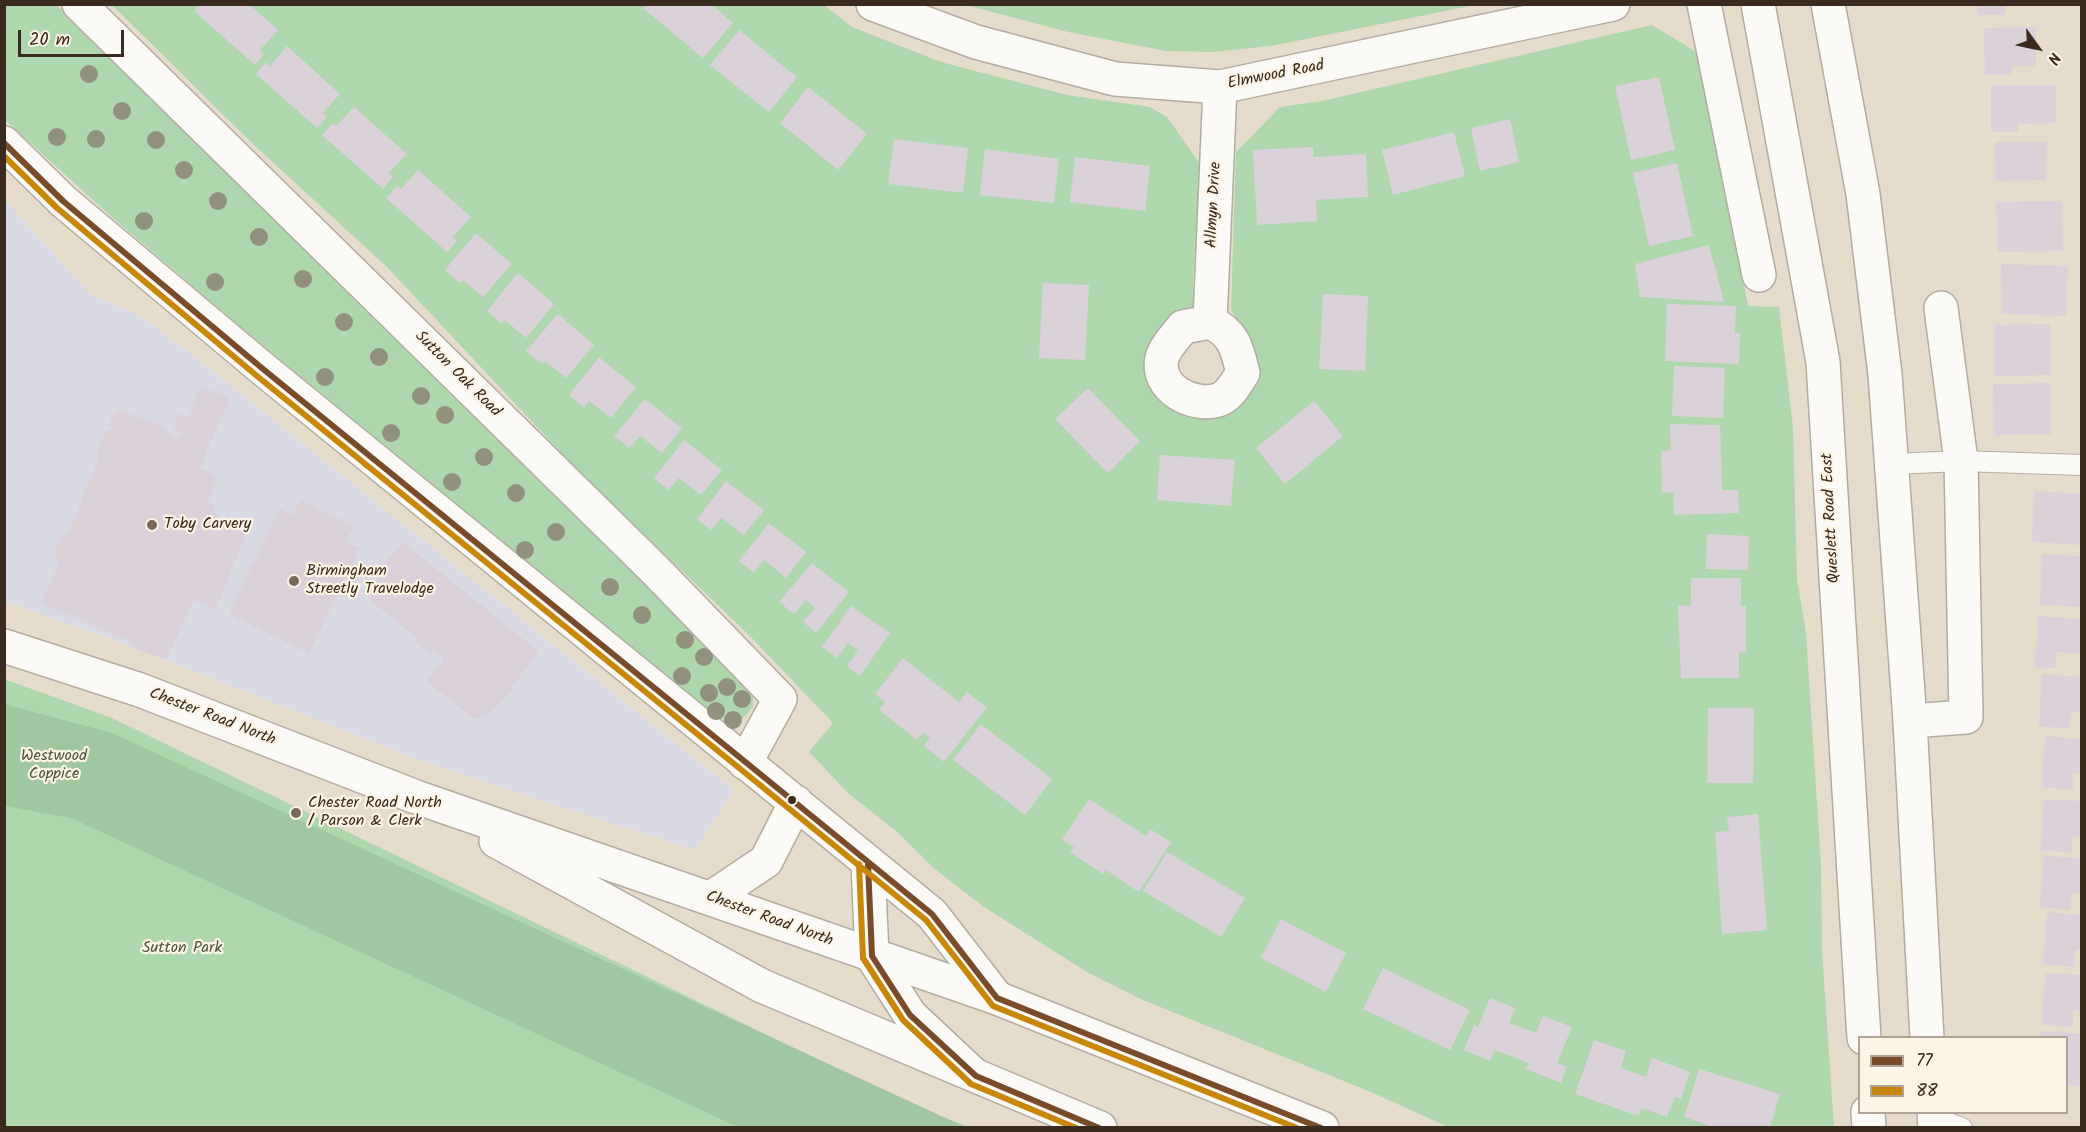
<!DOCTYPE html>
<style>
body{margin:0}
#map{position:relative;width:2086px;height:1132px;overflow:hidden;background:#e6dccc;font-family:Kalam,sans-serif}
canvas{display:block}
.frame{position:absolute;inset:0;border:6px solid #3b2a1e;pointer-events:none}
.legend{position:absolute;left:1858px;top:1036px;width:210px;height:78px;box-sizing:border-box;background:#fcf5e5;border:2px solid #afa495;margin:0;padding:8px 10px;list-style:none;font-size:18px;color:#3b2a1e}
.legend li{display:flex;align-items:center;gap:12px;height:30px}
.legend b{width:30px;border:2px solid #afa495}
.north{position:absolute;left:2008px;top:18px;width:60px;height:60px;-webkit-text-stroke:4px #fcf5e5;paint-order:stroke;rotate:123deg;font-size:16px;font-weight:700;line-height:24px;text-align:center;color:#3b2a1e}
.north::after{content:'';display:block;margin:auto;width:21px;height:27px;background:#3b2a1e;clip-path:polygon(50% 0,100% 100%,50% 72%,0 100%)}
.scale{position:absolute;left:18px;top:30px;width:106px;height:27px;box-sizing:border-box;border:3px solid #3b2a1e;border-top:0;padding-left:8px;font-size:18px;line-height:21px;white-space:nowrap;color:#3b2a1e;-webkit-text-stroke:4px #fcf5e5;paint-order:stroke}
</style>
<div id="map">
<canvas width="2086" height="1132"></canvas>
<div class="frame"></div>
<ul class="legend">
<li><b style="height:8px;background:#7a4b2a"></b>77</li>
<li><b style="height:8px;background:#c88708"></b>88</li>
</ul>
<div class="north">N</div>
<div class="scale">20 m</div>
</div>
<script>
const context = document.querySelector('canvas').getContext('2d');
context.lineJoin = 'round';
function paint(path, color) {
  context.fillStyle = color;
  context.fill(path, 'evenodd');
}
function stroke(path, color, width, dash) {
  context.strokeStyle = color;
  context.lineWidth = width;
  context.lineCap = dash ? 'butt' : 'round';
  context.setLineDash(dash || []);
  context.stroke(path);
}
function label(font, color, halo, rows, align = 'center') {
  context.font = font + ' Kalam,sans-serif';
  context.lineWidth = 4.5;
  context.setLineDash([]);
  context.textBaseline = 'middle';
  context.strokeStyle = halo;
  context.fillStyle = color;
  for (const [text, x, y, turn = 0] of rows) {
    context.save();
    context.translate(x, y);
    context.rotate((+turn || 0) * Math.PI / 180);
    context.textAlign = isNaN(turn) ? turn : align;
    if (halo) context.strokeText(text, 0, 0);
    context.fillText(text, 0, 0);
    context.restore();
  }
}
const built = new Path2D(`
 M5,200L92,296L136,313L208,367L734,790L695,850L422,761L130,646L5,601Z`);
const green = new Path2D(`
 M5,5H56L295,232L753,688V707L743,718L718,719L250,335L114,219L5,120Z
 M112,5H824L852,27L941,62L1067,95L1150,107L1167,117L1200,164L1193,282L1195,316L1162,401C1181,422 1198,420 1224,415L1258,369L1255,351L1231,310L1236,152L1280,107L1322,101L1652,25L1698,53C1717,137 1732,221 1748,306L1779,307L1793,427L1797,579L1806,633L1821,865L1822,950L1834,1127H1448L1371,1092L1143,1000L1087,972L984,907L936,870L896,831L850,795L809,752L833,723L750,636L580,473L387,267L254,145Z
 M966,5H1475L1271,46L1212,52L1166,51L1068,32Z
 M4,679L112,718L904,1101L968,1127H5Z`);
const forest = new Path2D(`
 M4,704L112,733L965,1127H738L71,818L5,806Z`);
const building = new Path2D(`
 M200,4H249L278,30L260,50L264,54L255,65L194,11Z
 M646,4H711L733,23L703,58L643,8Z
 M1978,4H2006L2005,15H1978Z
 M2036,27V66H2012V75H1985L1984,28Z
 M739,30L797,77L769,112L710,65Z
 M287,46L340,94L323,113L327,117L317,128L256,74L266,62L270,66Z
 M1659,77L1675,150L1631,160L1615,86Z
 M1991,85H2056V123L2018,124V132H1991Z
 M808,87L867,134L838,170L780,123Z
 M354,107L407,154L389,173L393,177L383,189L322,135L333,123L336,126Z
 M1510,119L1519,162L1480,171L1471,128Z
 M1454,132L1465,176L1393,195L1382,150Z
 M894,139L968,148L963,193L888,184Z
 M1995,142H2047L2046,180L1996,181Z
 M1313,147V157L1366,154L1368,197L1316,200L1317,221L1257,225L1253,150Z
 M985,149L1059,159L1054,203L980,195Z
 M1075,157L1150,166L1145,211L1070,202Z
 M1677,163L1693,236L1649,246L1633,173Z
 M418,170L471,217L453,237L457,241L447,252L386,198L397,186L401,189Z
 M2062,201L2063,251L1998,252L1996,202Z
 M476,233L512,264L483,297L463,280L460,283L445,270Z
 M1709,245L1724,302L1640,297L1635,264Z
 M2001,264L2068,266L2066,316L2002,314Z
 M518,273L554,304L526,338L505,320L502,324L487,311Z
 M1043,283L1089,285L1085,360L1039,358Z
 M1323,294L1368,296L1365,371L1319,369Z
 M1667,304L1736,306L1735,333H1740L1739,364L1665,361Z
 M558,314L594,345L566,378L545,361L542,364L526,351Z
 M2050,324L2051,375L1994,376V325Z
 M599,357L636,387L611,418L589,401L584,408L569,395Z
 M1674,366L1725,368L1723,418L1672,416Z
 M2050,383L2051,434L1994,435L1993,384Z
 M201,386L230,398L200,468L218,477L208,501L216,505L213,512L220,516L218,519L247,531L216,610L194,600L166,660L130,646L132,642L41,603L59,564L55,562L58,554L54,552L62,534L67,536L98,459L96,454L106,432L113,429L109,423L112,416L123,410L167,428L166,432L179,439L181,433L172,428L178,414L187,417Z
 M1088,388L1140,441L1108,473L1055,419Z
 M645,399L682,428L662,453L640,436L629,448L614,436Z
 M1314,401L1343,436L1285,484L1256,448Z
 M1670,424L1720,425L1722,490H1738L1739,513L1674,515L1673,492L1662,493L1661,451L1671,450Z
 M684,440L722,470L701,495L679,478L669,490L654,478Z
 M1160,455L1235,460L1231,506L1157,500Z
 M726,481L764,510L744,535L722,518L711,530L697,519Z
 M2034,491L2082,494V545L2032,542Z
 M300,500L354,526L346,541L360,548L309,653L228,614L280,509L293,515Z
 M769,523L806,552L786,578L764,560L754,573L739,561Z
 M1707,534L1749,536L1748,570L1706,569Z
 M403,542L539,652L511,687L514,689L488,715L474,719L427,681L444,659L433,650L430,654L415,642L417,638L370,600L381,568Z
 M2042,554L2082,556V607L2040,605Z
 M812,563L849,592L816,633L803,622L815,608L806,600L794,614L779,602Z
 M1691,578H1741V606H1746V652L1739,653V678H1681L1678,606L1691,605Z
 M851,606L890,633L860,676L847,666L858,650L848,643L837,658L822,647Z
 M2038,616L2082,619V654L2056,652L2055,668L2035,667Z
 M903,658L959,702L967,692L987,707L944,762L924,746L930,738L923,733L917,740L879,710L885,702L875,694Z
 M2042,674L2082,677V712H2071L2069,729L2039,726Z
 M1708,708H1754L1753,783H1707Z
 M981,724L1052,779L1025,815L953,760Z
 M2045,736L2082,739V774L2074,773L2073,790L2042,787Z
 M1089,799L1146,836L1150,829L1171,842L1139,892L1106,870L1103,874L1070,852L1074,847L1062,840Z
 M2044,799L2082,801V837L2072,836L2071,853L2041,850Z
 M1758,814L1767,930L1722,934L1715,832L1729,831L1727,817Z
 M1167,852L1245,898L1221,937L1143,891Z
 M2044,856L2082,858V894L2072,893L2070,910L2040,907Z
 M2047,912L2082,915V950H2075L2074,967L2043,964Z
 M1281,919L1346,953L1326,992L1261,958Z
 M1383,968L1470,1010L1450,1050L1363,1009Z
 M2045,973L2082,975V1011L2073,1010V1027L2042,1024Z
 M1490,998L1515,1008L1509,1023L1536,1033L1543,1016L1572,1027L1557,1063L1567,1067L1561,1083L1526,1069L1529,1063L1495,1050L1490,1061L1464,1050L1474,1025L1478,1027Z
 M2041,1031L2082,1034V1087L2067,1085V1038H2040Z
 M1594,1040L1626,1051L1621,1068L1646,1077L1652,1058L1690,1072L1681,1099L1675,1097L1667,1117L1641,1108L1639,1116L1575,1094Z
 M1699,1069L1780,1094L1770,1128H1716L1684,1117Z`);
const service = new Path2D(`
 M1893,464L1961,461L2082,465
 M1934,1118L1962,1128`);
const minor = new Path2D(`
 M79,4L655,570L780,699L745,763
 M873,4L976,42L1115,79L1220,87L1613,4
 M1704,4L1759,275
 M1210,322L1183,327C1176,336 1165,347 1162,358C1155,388 1193,408 1218,400C1230,396 1236,383 1243,373C1237,348 1234,333 1210,322L1220,87
 M1910,721L1966,717L1961,461L1941,308`);
const secondary = new Path2D(`
 M4,143L63,201L263,369L932,914L997,998
 M868,864L872,956L910,1015L972,1073
 M711,898L766,861L796,802`);
const trunk = new Path2D(`
 M1758,4L1823,362L1864,1038
 M1828,4L1863,194L1885,374L1910,721L1927,1038
 M4,646L140,690L416,797L997,998L1322,1128
 M496,841L762,986L1100,1128
 M1868,1112L1869,1128
 M1934,1112L1935,1128`);
const bus1 = new Path2D(`
 M4,143L63,201L263,369L932,914L997,998L1321,1128
 M868,864L872,956L910,1015L976,1076L1099,1128`);
const bus2 = new Path2D(`
 M4,156L57,208L257,376L926,920L993,1006L1297,1128
 M859,864L863,958L903,1020L971,1084L1076,1128`);
const trees = [
 [89,74],
 [122,111],
 [57,137],
 [96,139],
 [156,140],
 [184,170],
 [218,201],
 [144,221],
 [259,237],
 [303,279],
 [215,282],
 [344,322],
 [379,357],
 [325,377],
 [421,396],
 [445,415],
 [391,433],
 [484,457],
 [452,482],
 [516,493],
 [556,532],
 [525,550],
 [610,587],
 [642,615],
 [685,640],
 [704,657],
 [682,676],
 [727,687],
 [709,693],
 [742,699],
 [716,711],
 [733,720]
];
const markers = [
 [152,525,6,"#77685b"],
 [294,581,6,"#77685b"],
 [792,800,5,"#3b2a1e"],
 [296,813,6,"#77685b"]
];
const streetNames = [
 ["Elmwood Road",1276,76,-11],
 ["Allmyn Drive",1215,205,-87],
 ["Sutton Oak Road",457,375,45],
 ["Queslett Road East",1832,518,-93],
 ["Chester Road North",212,718,21],
 ["Chester Road North",769,920,20]
];
const poiNames = [
 ["Toby Carvery",164,525],
 ["Birmingham",306,572],
 ["Streetly Travelodge",306,590],
 ["Chester Road North",308,804],
 ["/ Parson & Clerk",308,822]
];
const parkNames = [
 ["Westwood",54,757],
 ["Coppice",54,775],
 ["Sutton Park",182,949]
];
paint(built, '#dadae5');
paint(green, '#aed7ad');
paint(forest, '#a1c7a1');
paint(building, '#dad1d9');
stroke(service, '#b3aca0', 22);
stroke(minor, '#b3aca0', 36);
stroke(secondary, '#b3aca0', 36);
stroke(trunk, '#b3aca0', 36);
stroke(service, '#fbfaf7', 20);
stroke(minor, '#fbfaf7', 33);
stroke(secondary, '#fbfaf7', 33);
stroke(trunk, '#fbfaf7', 33);
stroke(bus1, '#7a4b2a', 6);
stroke(bus2, '#c88708', 6);
context.fillStyle = '#91917d';
for (const [x, y] of trees) {
  context.beginPath();
  context.arc(x, y, 9, 0, 2 * Math.PI);
  context.fill();
}
for (const [x, y, r, color] of markers) {
  const dot = new Path2D();
  dot.arc(x, y, r, 0, 2 * Math.PI);
  context.fillStyle = color;
  context.fill(dot);
  stroke(dot, '#fcf5e5', 2);
}
label('16px', '#3b2a1e', '#fcf5e5', streetNames);
label('16px', '#3b2a1e', '#fcf5e5', poiNames, 'left');
label('16px', '#4c543c', '#fcf5e5', parkNames);
</script>
